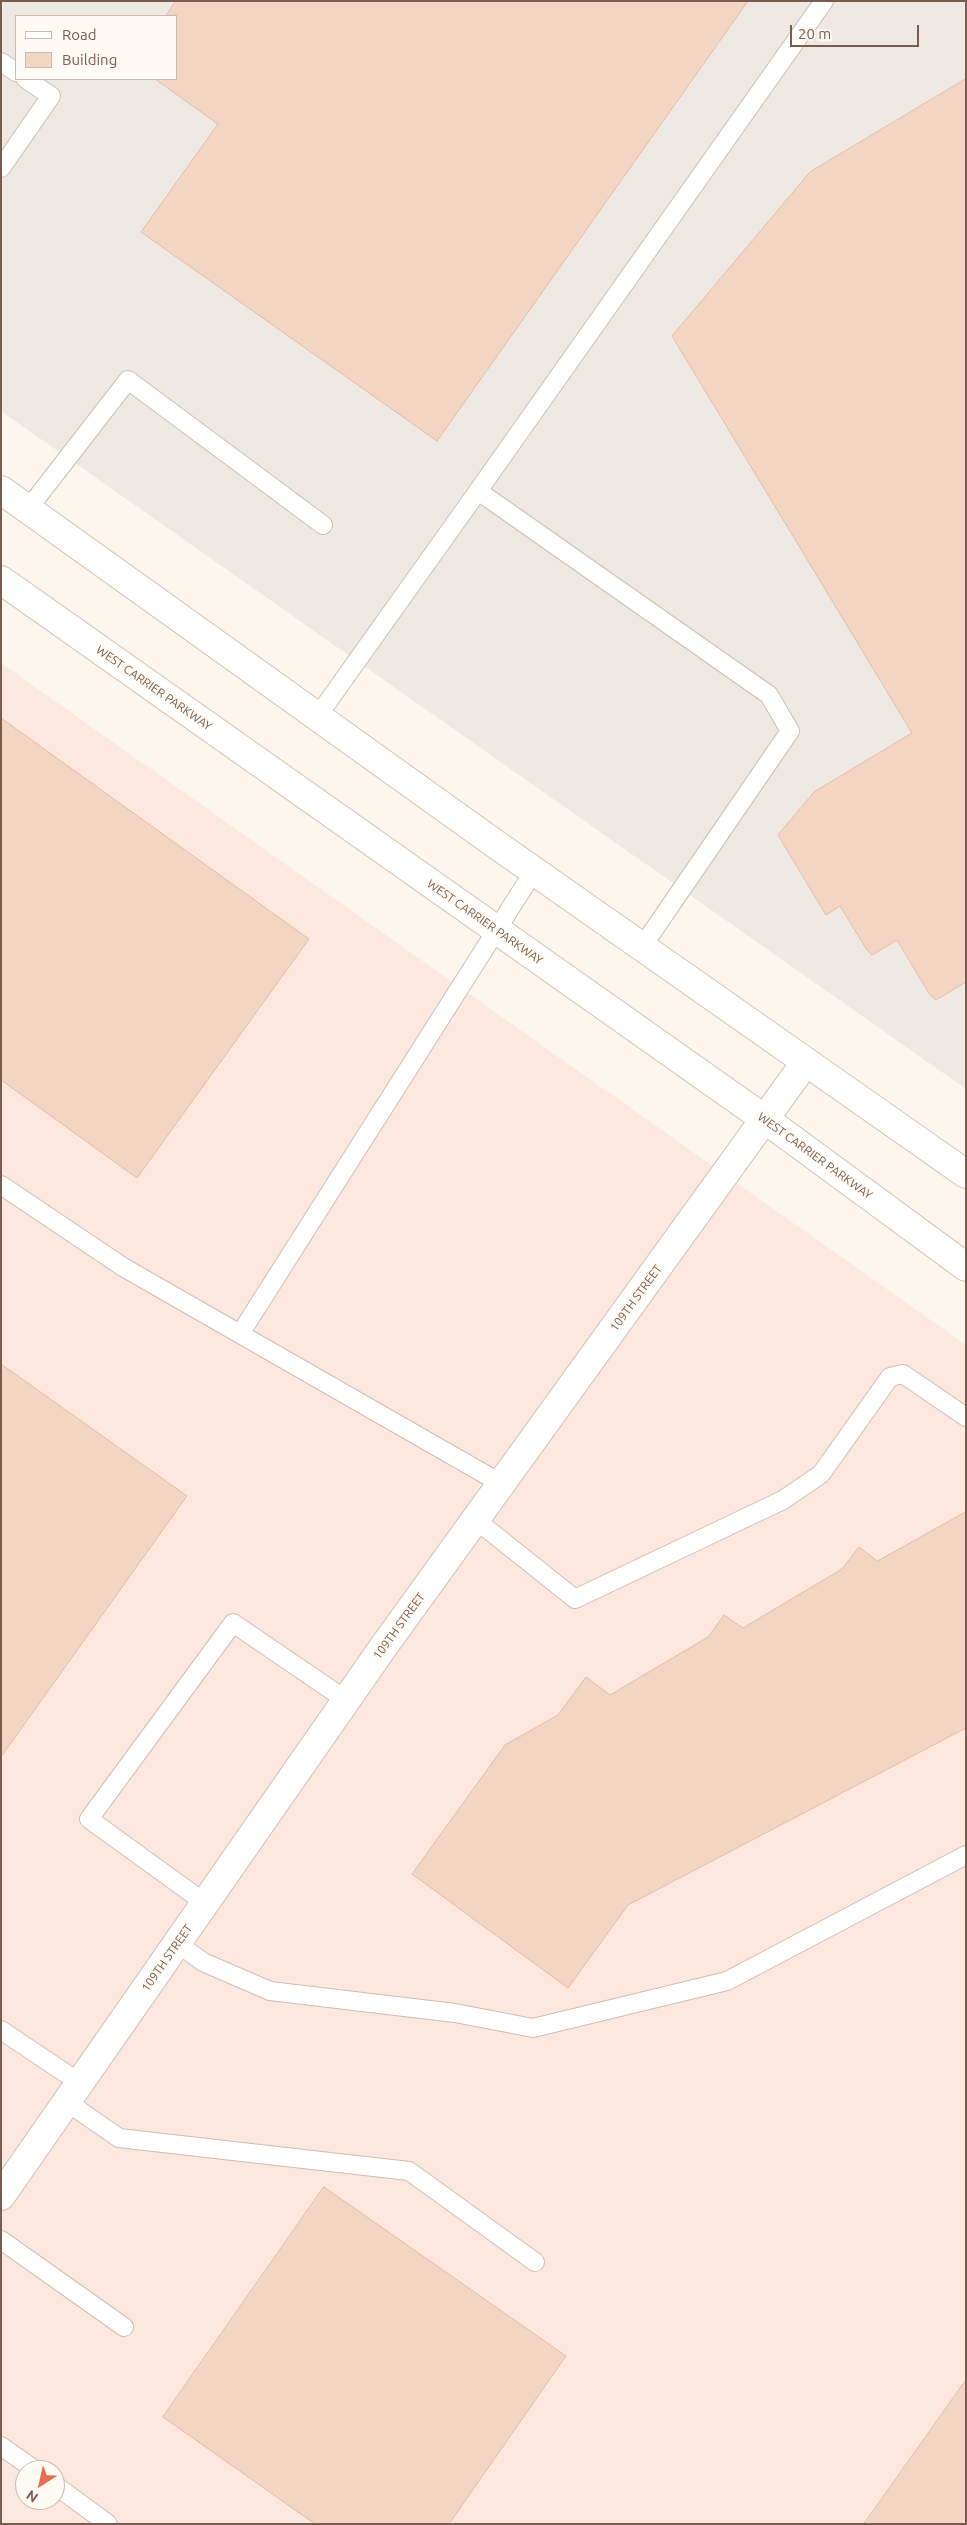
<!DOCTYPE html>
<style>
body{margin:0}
#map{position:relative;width:967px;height:2525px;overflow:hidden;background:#fdf6ec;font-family:Ubuntu,sans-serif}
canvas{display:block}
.frame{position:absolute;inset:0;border:2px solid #7a5c4d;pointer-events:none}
.legend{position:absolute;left:15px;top:15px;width:162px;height:65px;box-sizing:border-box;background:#fffaf3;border:1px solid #cabbb1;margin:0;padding:6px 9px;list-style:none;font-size:15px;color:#7a5c4d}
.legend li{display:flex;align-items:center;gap:10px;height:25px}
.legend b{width:25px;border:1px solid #cabbb1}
.north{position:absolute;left:15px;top:2460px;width:50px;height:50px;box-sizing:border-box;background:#fffaf3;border:1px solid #cabbb1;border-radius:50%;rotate:215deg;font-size:14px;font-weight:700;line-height:20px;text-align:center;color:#7a5c4d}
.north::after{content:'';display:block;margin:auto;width:18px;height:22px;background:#e76f51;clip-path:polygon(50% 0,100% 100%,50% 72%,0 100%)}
.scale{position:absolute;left:790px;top:25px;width:129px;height:22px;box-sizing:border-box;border:2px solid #7a5c4d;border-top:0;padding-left:6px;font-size:15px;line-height:18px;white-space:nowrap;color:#7a5c4d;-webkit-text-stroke:4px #fffaf3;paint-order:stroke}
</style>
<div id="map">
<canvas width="967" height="2525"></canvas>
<div class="frame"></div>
<ul class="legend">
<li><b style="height:6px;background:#fff"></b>Road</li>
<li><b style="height:14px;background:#f3d5c3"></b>Building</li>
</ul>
<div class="north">N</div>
<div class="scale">20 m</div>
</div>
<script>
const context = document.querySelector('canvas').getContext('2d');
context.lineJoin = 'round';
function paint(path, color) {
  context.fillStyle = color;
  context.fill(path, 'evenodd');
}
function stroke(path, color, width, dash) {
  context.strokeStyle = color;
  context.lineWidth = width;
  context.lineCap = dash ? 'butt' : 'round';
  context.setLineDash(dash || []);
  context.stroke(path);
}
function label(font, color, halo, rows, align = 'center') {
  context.font = font + ' Ubuntu,sans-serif';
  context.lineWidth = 4;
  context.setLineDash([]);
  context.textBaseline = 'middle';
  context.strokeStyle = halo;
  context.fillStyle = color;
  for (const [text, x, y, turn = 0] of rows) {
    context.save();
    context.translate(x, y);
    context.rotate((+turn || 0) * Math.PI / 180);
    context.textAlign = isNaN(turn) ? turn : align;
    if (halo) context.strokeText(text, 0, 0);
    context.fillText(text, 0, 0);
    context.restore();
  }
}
const commercial = new Path2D(`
 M1,663L966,1345V2524H1ZM25,2470H55V2500H25Z`);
const industrial = new Path2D(`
 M1,1H966V1089L1,411ZM16,16H176V79H16Z`);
const building = new Path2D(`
 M176,1H748L437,441L141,232L218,124L155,79H176V16H166Z
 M966,79V982L936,1000L930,995L897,940L872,955L867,950L840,906L826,915L778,835L814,792L912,733L672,336L810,172Z
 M1,718L309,939L137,1178L1,1080Z
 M1,1364L187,1496L1,1757Z
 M966,1512V1728L628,1905L568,1988L412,1874L505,1745L558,1715L586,1677L610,1695L708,1637L724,1615L743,1628L842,1569L859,1547L877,1561Z
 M324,2187L566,2356L449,2524H315L163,2417Z
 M966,2380V2524H864Z`);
const lane = new Path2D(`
 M1,62L16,72
 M1,168L51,96L26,79
 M478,491L824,1
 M28,509L128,380L323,525
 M317,717L478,491L769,695L790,731L642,947
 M1,1185L123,1267L502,1484
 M240,1334L534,871
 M476,1520L575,1599L783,1500L821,1474L890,1377L903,1374L966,1417
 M205,1903L89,1819L233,1623L346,1700
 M177,1943L203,1962L270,1991L455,2013L533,2028L727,1981L966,1855
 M1,2030L80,2083
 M67,2102L119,2138L409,2171L535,2262
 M1,2240L124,2327
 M1,2446L35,2470
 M55,2485L108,2524`);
const street = new Path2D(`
 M1,2196L384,1646L805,1063`);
const secondary = new Path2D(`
 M1,490L494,843L966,1174
 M1,580L766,1120L966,1267`);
const streetNames = [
 ["WEST CARRIER PARKWAY",154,688,35],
 ["WEST CARRIER PARKWAY",485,922,35],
 ["WEST CARRIER PARKWAY",815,1156,36],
 ["109TH STREET",636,1298,-54],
 ["109TH STREET",399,1626,-54],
 ["109TH STREET",167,1958,-55]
];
paint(commercial, '#fde8e0');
paint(industrial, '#efe9e4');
paint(building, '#f3d5c3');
stroke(building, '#e6bba3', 1);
stroke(lane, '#d1beb0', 20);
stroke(street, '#d1beb0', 30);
stroke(secondary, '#d6c0b0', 30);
stroke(lane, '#fff', 18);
stroke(street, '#fff', 28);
stroke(secondary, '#fff', 28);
label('12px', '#7a5c4d', '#fffaf3', streetNames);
</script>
